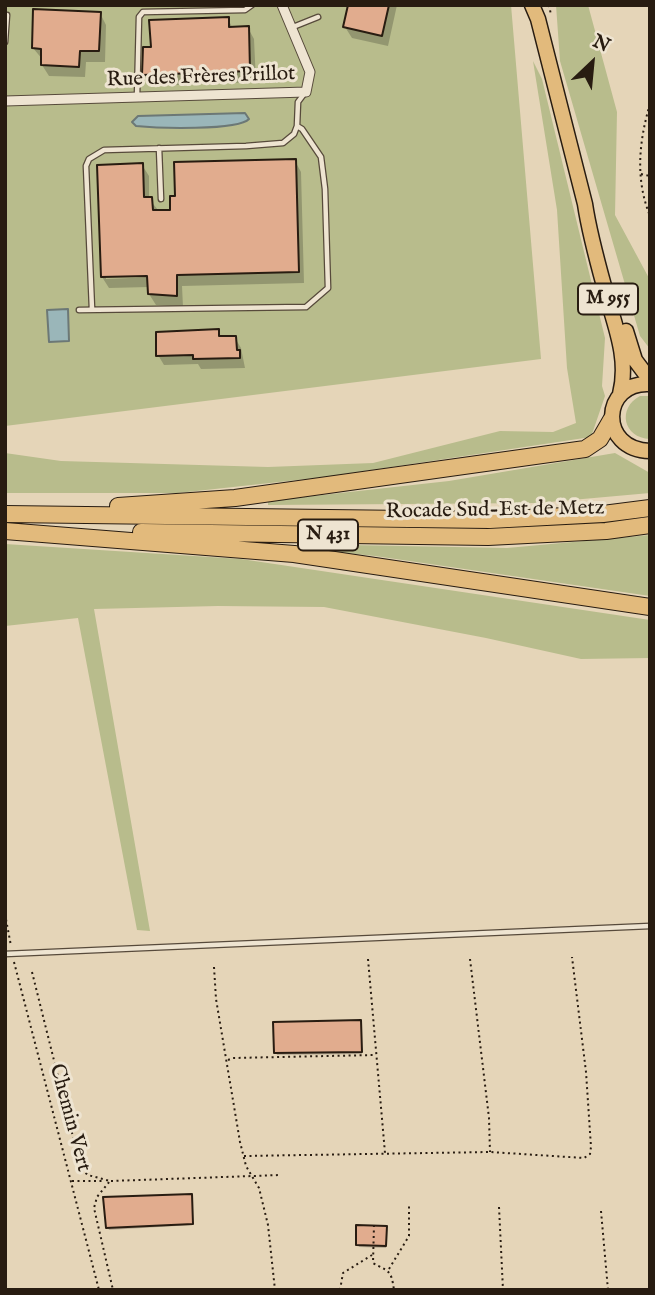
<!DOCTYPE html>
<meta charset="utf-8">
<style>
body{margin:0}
#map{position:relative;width:655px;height:1295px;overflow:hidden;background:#e5d5b8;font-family:"IM FELL English",serif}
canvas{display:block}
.frame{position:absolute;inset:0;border:7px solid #281c11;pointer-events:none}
.north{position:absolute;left:557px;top:28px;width:70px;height:70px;-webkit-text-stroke:5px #eee4d1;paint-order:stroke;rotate:26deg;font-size:19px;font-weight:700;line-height:28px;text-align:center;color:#281c11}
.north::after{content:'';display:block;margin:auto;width:24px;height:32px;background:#281c11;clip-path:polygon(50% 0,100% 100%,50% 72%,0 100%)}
</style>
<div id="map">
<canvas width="655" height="1295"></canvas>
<div class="frame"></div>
<div class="north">N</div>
</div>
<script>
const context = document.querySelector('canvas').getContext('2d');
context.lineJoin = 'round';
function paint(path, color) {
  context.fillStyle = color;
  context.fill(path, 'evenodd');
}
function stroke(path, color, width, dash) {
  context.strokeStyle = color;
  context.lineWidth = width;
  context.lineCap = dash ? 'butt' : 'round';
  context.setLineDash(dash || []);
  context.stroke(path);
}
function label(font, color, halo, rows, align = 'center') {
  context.font = font + ' "IM FELL English",serif';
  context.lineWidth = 6;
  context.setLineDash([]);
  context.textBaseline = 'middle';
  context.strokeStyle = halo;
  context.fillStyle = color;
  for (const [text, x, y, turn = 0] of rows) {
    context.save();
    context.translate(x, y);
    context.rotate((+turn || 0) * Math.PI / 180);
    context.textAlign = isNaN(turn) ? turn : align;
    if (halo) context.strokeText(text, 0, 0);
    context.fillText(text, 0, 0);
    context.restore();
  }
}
const green = new Path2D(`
 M5,5H511L541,359L5,426Z
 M556,5H588L617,112L615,215L650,280V349L640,336L560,61Z
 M533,61L542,79L605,338L602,386L605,396L591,437L325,477L178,493H5V453L61,461L268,467L373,463L500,431L553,432L576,423L567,368L557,210Z
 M640,396H650V439C623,438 617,408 640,396Z
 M615,453L650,473V493L538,503L268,505V501L449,481Z
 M650,535V596L375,556L297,548V544L507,548Z
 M5,544L241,559L650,620V658L581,659L486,638L324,607L218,606L94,609L150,931L137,930L78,618L5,626Z`);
const water = new Path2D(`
 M245,113L249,119C238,131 156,128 136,126L132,122L138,116Z
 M68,309L69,341L49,342L47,310Z`);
const shadow = new Path2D(`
 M350,5H397L388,46L352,38L345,27Z
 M100,13L106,25L105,62H86L85,77L49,76L42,65L43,60L33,48Z
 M228,19L233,29L248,28L254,39L256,82L151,86L144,75L152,49Z
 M295,161L301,172L304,283L182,286L183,307L156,305L149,294V287L109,288L102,277L142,165L149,176V199L158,210L172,211ZM156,274V277L106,279V275Z
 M218,331L222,338H235L241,348L245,368L201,369L198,364L164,365L158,355Z
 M360,1022L362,1054L277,1055L276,1053Z
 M192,1198L193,1225L109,1230L108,1228Z
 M387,1230L386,1248L359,1247L358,1245Z`);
const building = new Path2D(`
 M348,5H389L382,36L343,27Z
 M33,9L101,12L99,51H80L79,67L41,65V49L32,48Z
 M229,17V27L249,26L250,71L142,75L143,47H151L149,20Z
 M296,159L299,272L177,275V296L148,294L147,276L101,277L97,165L143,163L144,197H152L153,210H170V196H175L174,162Z
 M219,329V336H236L237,350H240V358L193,359V355L156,356V332Z
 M361,1020L362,1052L274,1053L273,1022Z
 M192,1194L193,1224L106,1228L103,1197Z
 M356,1225L387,1226L386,1246L356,1245Z`);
const path = new Path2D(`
 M549,5L551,15
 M650,104C639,141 635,179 650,216
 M641,174L650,176
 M5,914L11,946
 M368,959L385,1153
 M470,959L489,1118L490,1152
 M14,962L99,1290
 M214,967L216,999L240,1142L246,1166L259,1188L268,1225L275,1290
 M32,972L81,1169L88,1175L110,1181L97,1197L94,1208L113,1290
 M228,1060L233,1058L375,1055
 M244,1156L490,1152L584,1158L590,1154L591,1147L586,1072L572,957
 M72,1181H105
 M111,1181L281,1175
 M499,1207L503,1290
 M601,1211L608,1290
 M374,1225L373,1263C389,1272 391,1269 394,1290
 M389,1269L409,1236V1203
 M340,1290L343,1273L372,1255`);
const lane = new Path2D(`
 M293,27L318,17
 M5,42L7,15
 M137,97L139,17L143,12L245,10L252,5
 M297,126L298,102L304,94
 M159,148L161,199
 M79,310L306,307L328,288L325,189L321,157L302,129L297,126L294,134L283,143L246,146L104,150L89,159L86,166L92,309
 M5,954L650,926`);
const street = new Path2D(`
 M5,101L306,92L310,72L282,5`);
const primary = new Path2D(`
 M532,5L538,19L585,204C590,238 600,271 609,304C618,334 628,363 620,394
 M626,331L635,360L650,380
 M650,384C601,381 598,450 650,451`);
const highway = new Path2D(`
 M118,506L235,498L585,449L600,439L611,420
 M5,514L490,520L603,514L650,508
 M5,531L294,554L650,607
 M141,532L488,537L606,531L650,525`);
const shields = [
 [608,299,60],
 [328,535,60]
];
const shieldNames = [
 ["M 955",608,299],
 ["N 431",328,535]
];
const streetNames = [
 ["Rue des Frères Prillot",201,78,-2],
 ["Rocade Sud-Est de Metz",495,511,-1],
 ["Chemin Vert",69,1118,75]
];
paint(green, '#b8bc8c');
paint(water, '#9ab6b9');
stroke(water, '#6c7876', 2);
paint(shadow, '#0003');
paint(building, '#e1ac8e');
stroke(building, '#281c11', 2);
stroke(lane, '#574a3b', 7);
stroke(street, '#574a3b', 11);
stroke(primary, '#281c11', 17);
stroke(highway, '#281c11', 18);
stroke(path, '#281c11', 2, [2, 3.5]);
stroke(lane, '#eee4d1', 4.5);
stroke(street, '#eee4d1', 9);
stroke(primary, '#e2ba7c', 14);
stroke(highway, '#e2ba7c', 16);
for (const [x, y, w] of shields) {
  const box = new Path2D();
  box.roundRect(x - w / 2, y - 15.5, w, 31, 5);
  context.fillStyle = '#eee4d1';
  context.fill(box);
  stroke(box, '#281c11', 2);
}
label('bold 19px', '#281c11', null, shieldNames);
label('21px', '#281c11', '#eee4d1', streetNames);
</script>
